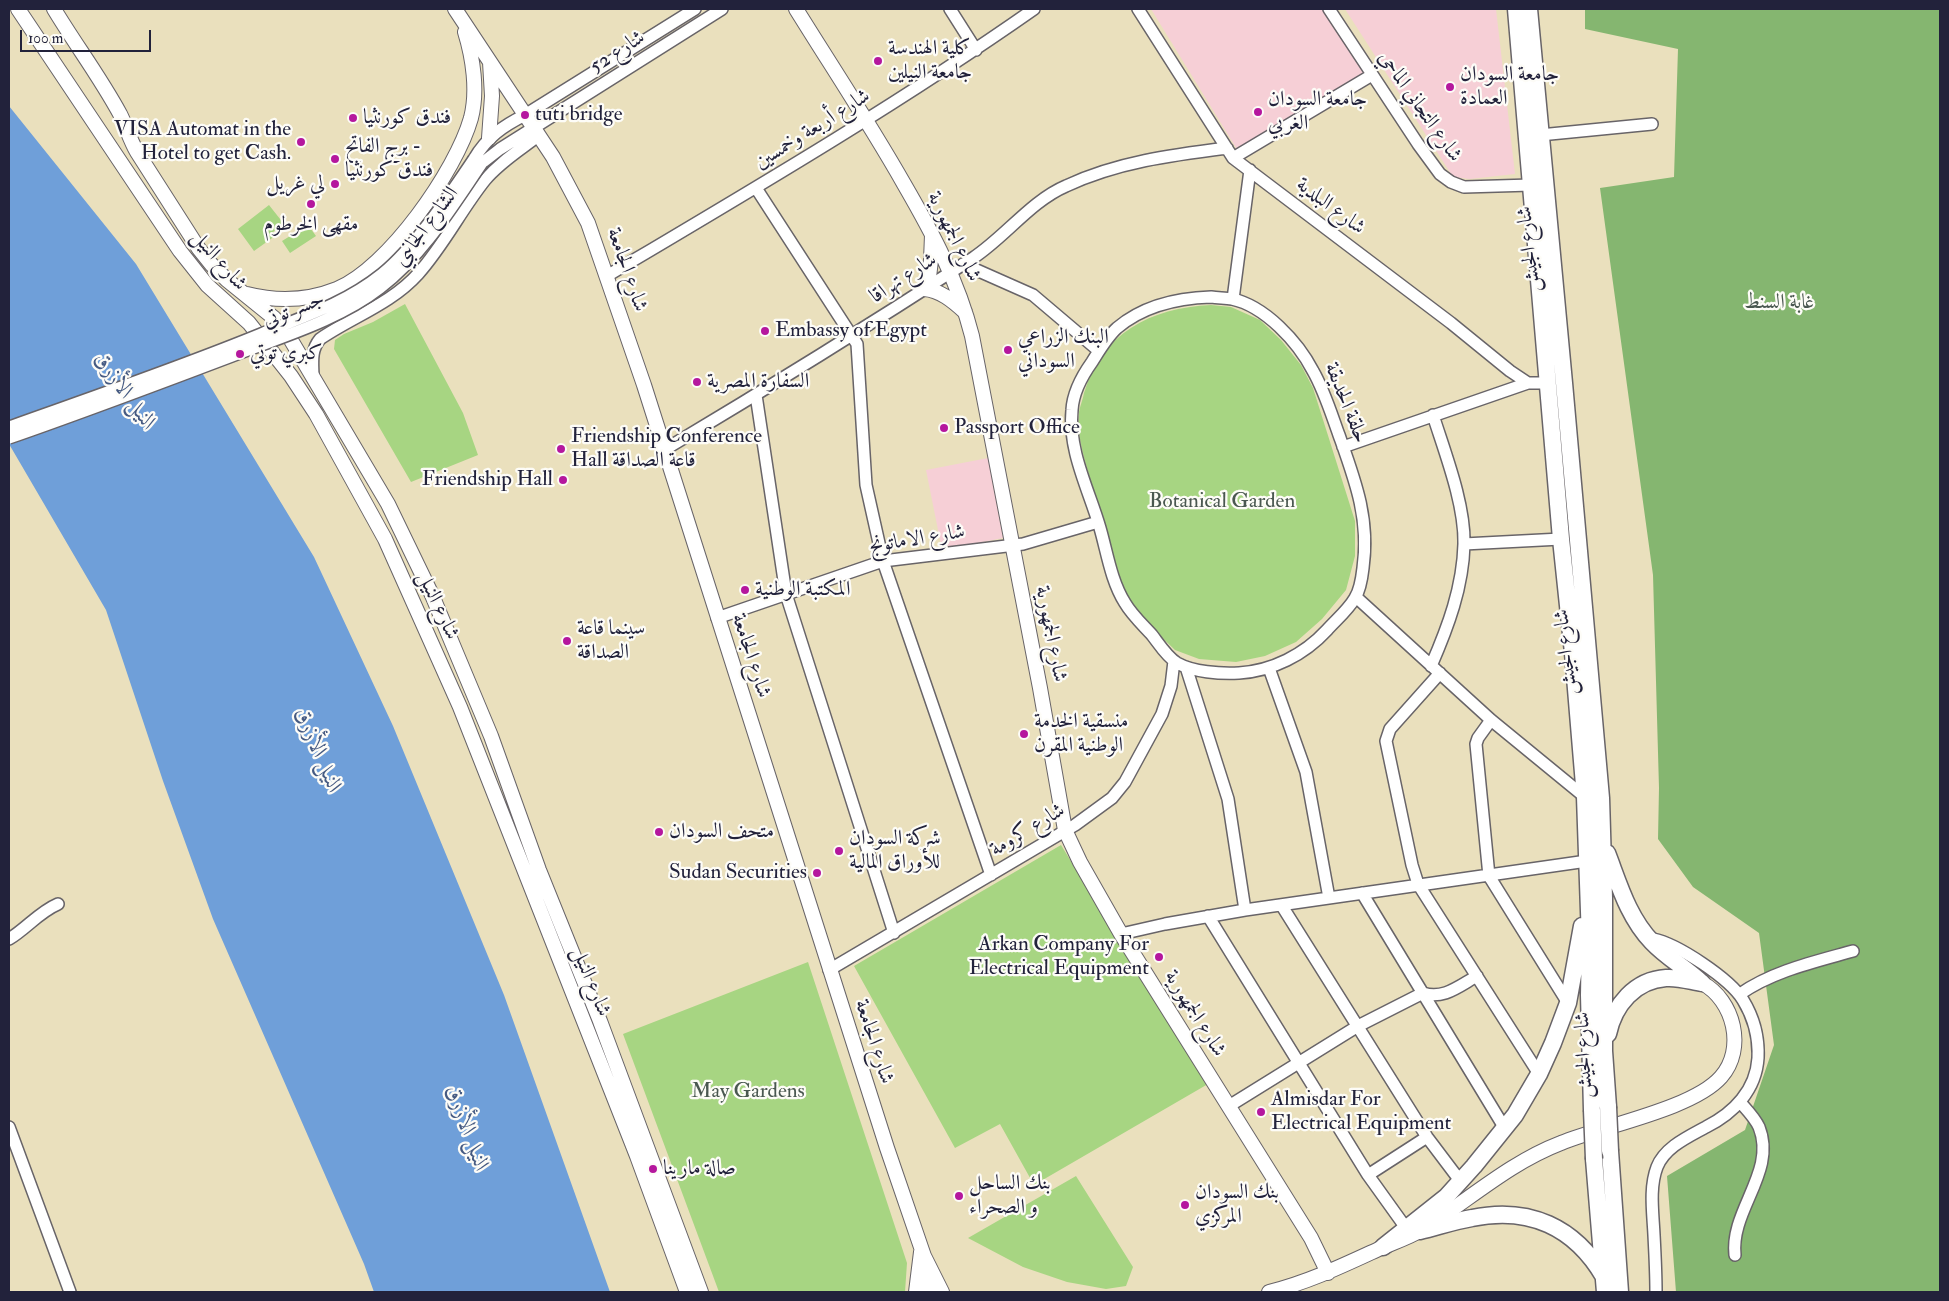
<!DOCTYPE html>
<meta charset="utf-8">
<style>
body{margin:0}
#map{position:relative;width:1949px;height:1301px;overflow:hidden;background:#eae0bd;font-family:"IM FELL Double Pica",serif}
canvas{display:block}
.frame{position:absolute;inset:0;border:10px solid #22223b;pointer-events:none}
.scale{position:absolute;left:20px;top:30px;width:131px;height:22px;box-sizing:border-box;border:2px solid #22223b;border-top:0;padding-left:6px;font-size:15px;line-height:18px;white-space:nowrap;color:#22223b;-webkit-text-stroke:4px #fdfcf7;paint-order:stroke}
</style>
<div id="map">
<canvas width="1949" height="1301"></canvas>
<div class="frame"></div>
<div class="scale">100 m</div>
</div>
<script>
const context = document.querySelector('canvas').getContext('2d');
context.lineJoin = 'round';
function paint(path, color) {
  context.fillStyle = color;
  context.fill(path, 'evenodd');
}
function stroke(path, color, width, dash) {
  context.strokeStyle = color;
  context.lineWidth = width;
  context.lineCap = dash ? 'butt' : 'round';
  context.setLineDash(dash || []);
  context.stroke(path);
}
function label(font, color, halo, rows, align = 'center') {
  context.font = font + ' "IM FELL Double Pica",Amiri,serif';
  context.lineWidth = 4.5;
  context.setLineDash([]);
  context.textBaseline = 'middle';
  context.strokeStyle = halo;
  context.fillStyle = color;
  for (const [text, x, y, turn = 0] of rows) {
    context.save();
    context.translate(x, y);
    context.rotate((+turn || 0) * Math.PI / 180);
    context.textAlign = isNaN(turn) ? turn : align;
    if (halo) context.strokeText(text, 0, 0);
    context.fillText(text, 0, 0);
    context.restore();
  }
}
const built = new Path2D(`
 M1151,9H1325L1364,73L1238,151Z
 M1345,9H1496L1515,174L1470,179L1453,177Z
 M988,458L1003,538L942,550L926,470Z`);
const green = new Path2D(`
 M269,205L284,224L273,232L275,236L254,251L238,229Z
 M308,225L316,236L290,253L282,241Z
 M405,304L463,413L478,455L411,482L334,349L335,340L344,334L373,322Z
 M1211,305L1231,307L1260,320L1281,340L1301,365L1313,388L1355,521V556L1346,590L1322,619L1296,642L1265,656L1236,662L1199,659L1175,650L1152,628L1131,601L1119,581C1109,548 1099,515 1091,482C1085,460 1076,435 1079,412C1080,406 1083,399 1084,393C1102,333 1150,308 1211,305Z
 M1061,845L1208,1084L1034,1185L1000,1124L955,1148L854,966Z
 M808,962L907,1263L905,1292H719L623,1034Z
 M1076,1176L1133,1267L1126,1286L1106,1289L1067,1282L1023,1267L968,1238Z`);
const forest = new Path2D(`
 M1585,9H1940V1292H1676L1667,1176L1745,1130L1774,1045L1759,933L1693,887L1658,839L1659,788L1653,575L1600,188L1674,177L1678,49L1585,29Z`);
const water = new Path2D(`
 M9,106L136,264L314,557L393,726L504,995L610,1292H374L364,1264L213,919L163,781L106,610L9,444Z`);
const minor = new Path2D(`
 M950,9L976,50
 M1138,9L1233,158L1451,323L1510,371L1528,383H1548
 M1329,9L1418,144L1440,174L1451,182L1464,187L1531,185
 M1540,135L1652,124
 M1233,158L1372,75
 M474,159C487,137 503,126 525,115L695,9
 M482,163L500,149L722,9
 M756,188L857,344L866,485L883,561L991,875
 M963,264L1033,295L1099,351
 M607,276C752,190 897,105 1034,9
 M1211,297C1218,298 1225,298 1232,299C1265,306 1298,342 1313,371C1324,390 1331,413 1339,435C1355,480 1370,519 1363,568C1362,577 1360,590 1355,598C1348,610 1336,620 1327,630C1304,655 1272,671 1239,673C1220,674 1193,672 1177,663C1167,657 1159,644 1152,635C1143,625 1132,615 1125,603C1111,581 1107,552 1100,528C1089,490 1068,451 1072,410C1073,392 1082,376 1092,362C1099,351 1107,337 1117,328C1143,306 1178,298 1211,297Z
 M1233,299L1250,170
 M313,378C313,364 310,351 320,339C352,317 391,304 418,274C444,245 461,210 485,180C500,162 520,150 538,136
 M756,395L786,594L894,933
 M1343,447L1528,383
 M664,450C768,388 871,324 973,258C1005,237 1031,201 1066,186C1117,162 1172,155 1227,148
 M1464,544L1561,539
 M1356,597L1491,720L1585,797
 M717,618L883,561L1023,544L1098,522
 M1431,666C1448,627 1463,587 1464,544C1465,504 1445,453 1433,415
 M1186,667L1228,799L1245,910
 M1269,668L1306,772L1329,898
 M1440,673L1390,729L1386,741L1412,865L1418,884L1539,1074
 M1491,720L1478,738L1476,744L1489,876L1568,1003
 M1362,893L1504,1127
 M1282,906L1427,1137L1461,1182
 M1208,916L1368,1175L1406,1228
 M1121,934L1165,924L1245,910L1587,861
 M9,939C26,929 39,912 58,904
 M1651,941L1653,939C1678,944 1730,979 1743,1000C1754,1018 1759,1037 1758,1058C1756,1090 1734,1113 1706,1127C1688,1137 1665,1147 1657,1167C1649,1188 1653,1213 1654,1235C1655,1254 1656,1273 1656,1292
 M829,970L1075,825L1112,798L1125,782L1162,714L1171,686L1174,661
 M1740,994C1773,971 1814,962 1853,951
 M1229,1106L1358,1026L1423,993C1443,1000 1459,986 1477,976
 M9,1127L70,1292
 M1368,1175L1427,1137
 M1735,1255C1730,1210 1777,1172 1759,1127C1755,1118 1747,1110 1740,1102`);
const major = new Path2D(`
 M18,9L180,251L207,285L249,323L291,376L316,414L385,539L460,707L637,1156L687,1292
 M54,9C75,44 100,77 120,114C126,126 130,140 137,152L199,249L211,264L227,280L274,318L285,330L388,504L432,595L491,736L539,870L600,1021L701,1292
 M455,9L553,157L588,223L644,385L887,1148L924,1256L942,1292
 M796,9C832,67 870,124 904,184C933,234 958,281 972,336L1040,688L1065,830L1080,862L1121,934L1311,1238L1328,1273
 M489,138L492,96L490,62
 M928,286L931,260L932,235
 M924,289C940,290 953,301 965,312
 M247,294C278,302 307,301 337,289C388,268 456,171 471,118C478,91 473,58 465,32
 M926,1269L929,1284L928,1292
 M916,1292L921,1252
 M1269,1292C1309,1282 1344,1265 1381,1248C1395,1242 1410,1237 1423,1229C1469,1200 1509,1163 1561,1143C1602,1126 1693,1109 1721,1077C1746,1049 1734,1000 1702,983`);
const highway = new Path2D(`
 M1516,9L1561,539L1573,653L1585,797L1590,940L1589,995L1592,1110
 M1529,9L1564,383L1601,798L1604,898V1051L1608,1107
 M1607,853C1619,884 1628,917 1652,942C1667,958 1686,968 1702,983
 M1608,1034C1614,1005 1635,980 1666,978C1678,977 1690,981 1702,983
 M1610,1151L1620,1292
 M1594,1159L1605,1292
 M1420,1231C1437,1227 1454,1221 1472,1218C1529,1206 1575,1227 1604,1277
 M1383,1247L1446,1197L1474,1166L1515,1115L1539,1074L1553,1043L1568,1003L1582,926`);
const minorBridge = new Path2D(`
 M9,427C93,397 178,368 261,334C303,317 346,303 382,274C416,246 449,196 474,159
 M9,438C84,412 158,384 232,356C281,337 339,320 380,288C423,255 452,207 482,163`);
const highwayBridge = new Path2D(`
 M1608,1107L1610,1151
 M1592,1110L1594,1159`);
const markers = [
 [878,61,5,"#b5179e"],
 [1450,87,5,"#b5179e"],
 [1258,112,5,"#b5179e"],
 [525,115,5,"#b5179e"],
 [353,118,5,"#b5179e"],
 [301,142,5,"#b5179e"],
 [335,159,5,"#b5179e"],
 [335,184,5,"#b5179e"],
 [311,204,5,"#b5179e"],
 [765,331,5,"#b5179e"],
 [1008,350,5,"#b5179e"],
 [240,354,5,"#b5179e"],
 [697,382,5,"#b5179e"],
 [944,428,5,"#b5179e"],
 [561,449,5,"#b5179e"],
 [563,480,5,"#b5179e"],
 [745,590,5,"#b5179e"],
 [567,641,5,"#b5179e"],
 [1024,734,5,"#b5179e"],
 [659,832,5,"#b5179e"],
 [839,851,5,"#b5179e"],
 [817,873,5,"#b5179e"],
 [1159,957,5,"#b5179e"],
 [1261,1112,5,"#b5179e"],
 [653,1169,5,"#b5179e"],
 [959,1196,5,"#b5179e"],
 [1185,1205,5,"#b5179e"]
];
const poiNames = [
 ["كلية الهندسة",888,49],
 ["جامعة النيلين",888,73],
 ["جامعة السودان",1460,75],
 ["العمادة",1460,99],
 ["جامعة السودان",1268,100],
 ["الغربي",1268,124],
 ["tuti bridge",535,115],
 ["فندق كورنثيا",363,118],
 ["VISA Automat in the",291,130,"right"],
 ["Hotel to get Cash.",291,154,"right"],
 ["برج الفاتح -",345,147],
 ["فندق كورنثيا",345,171],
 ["لي غريل",325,184,"right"],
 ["مقهى الخرطوم",311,225,"center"],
 ["Embassy of Egypt",775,331],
 ["البنك الزراعي",1018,338],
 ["السوداني",1018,362],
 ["كبري توتي",250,354],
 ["السفارة المصرية",707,382],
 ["Passport Office",954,428],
 ["Friendship Conference",571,437],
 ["Hall قاعة الصداقة",571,461],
 ["Friendship Hall",553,480,"right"],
 ["المكتبة الوطنية",755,590],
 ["سينما قاعة",577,629],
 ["الصداقة",577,653],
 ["منسقية الخدمة",1034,722],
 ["الوطنية المقرن",1034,746],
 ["متحف السودان",669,832],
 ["شركة السودان",849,839],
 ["للأوراق المالية",849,863],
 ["Sudan Securities",807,873,"right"],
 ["Arkan Company For",1149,945,"right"],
 ["Electrical Equipment",1149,969,"right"],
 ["Almisdar For",1271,1100],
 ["Electrical Equipment",1271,1124],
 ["صالة مارينا",663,1169],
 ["بنك الساحل",969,1184],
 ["و الصحراء",969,1208],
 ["بنك السودان",1195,1193],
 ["المركزي",1195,1217]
];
const streetNames = [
 ["شارع 52",618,53,-33],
 ["شارع التجاني الماحي",1419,107,55],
 ["شارع أربعة وخمسين",813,130,-32],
 ["شارع البلدية",1330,207,37],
 ["الشارع الجانبي",427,227,-53],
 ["شارع الجمهورية",953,237,64],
 ["شارع الجيش",1530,249,-96],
 ["شارع النيل",218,261,49],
 ["شارع الجامعة",626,270,71],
 ["شارع تهراقا",904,279,-33],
 ["جسر توتي",294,311,-22],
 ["حلقة الحديقة",1345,403,68],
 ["شارع الاماتونج",917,540,-9],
 ["شارع النيل",437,606,65],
 ["شارع الجمهورية",1050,634,79],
 ["شارع الجيش",1567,652,-96],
 ["شارع الجامعة",750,656,72],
 ["شارع كرومة",1028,831,-31],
 ["شارع النيل",590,982,68],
 ["شارع الجمهورية",1194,1014,58],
 ["شارع الجامعة",873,1042,72],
 ["شارع الجيش",1585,1055,-92]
];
const parkNames = [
 ["غابة السنط",1779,303],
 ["Botanical Garden",1222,502],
 ["May Gardens",748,1092]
];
const waterNames = [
 ["النيل الأزرق",124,392,54],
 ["النيل الأزرق",317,751,67],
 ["النيل الأزرق",466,1129,70]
];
paint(built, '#f6cfd6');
paint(green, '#a7d582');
paint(forest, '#85b670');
paint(water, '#6f9fd9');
stroke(minor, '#686468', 14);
stroke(major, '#686468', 16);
stroke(highway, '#686468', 19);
stroke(minor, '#fff', 11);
stroke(major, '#fff', 14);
stroke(highway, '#fff', 16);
stroke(minorBridge, '#686468', 14, []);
stroke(highwayBridge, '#686468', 19, []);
stroke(minorBridge, '#fff', 11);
stroke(highwayBridge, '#fff', 16);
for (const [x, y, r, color] of markers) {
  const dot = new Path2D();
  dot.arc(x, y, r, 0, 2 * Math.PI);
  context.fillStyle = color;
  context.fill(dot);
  stroke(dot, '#fdfcf7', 2);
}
label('21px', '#22223b', '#fdfcf7', poiNames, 'left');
label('21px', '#22223b', '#fdfcf7', streetNames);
label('21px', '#4a5850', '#fdfcf7', parkNames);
label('italic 22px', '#455a82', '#fdfcf7', waterNames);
</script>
